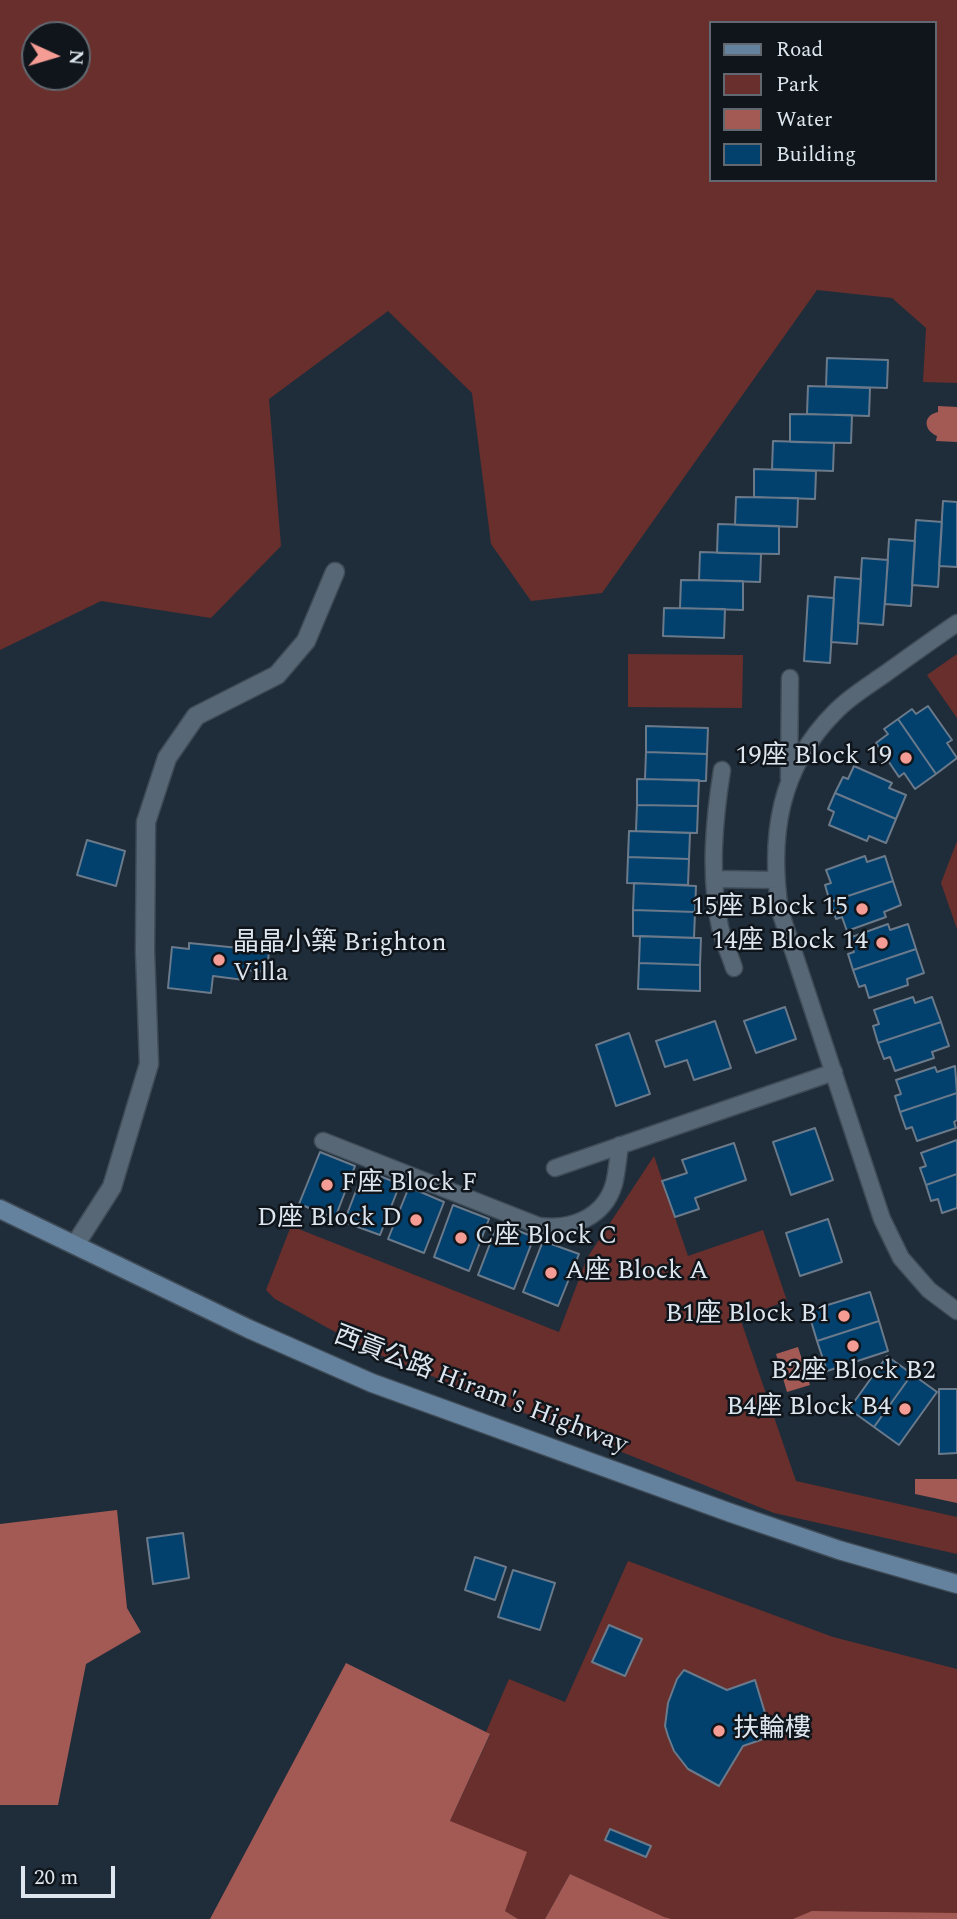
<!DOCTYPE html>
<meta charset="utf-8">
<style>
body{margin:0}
#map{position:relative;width:957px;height:1919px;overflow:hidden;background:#1f2d3a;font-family:Spectral,serif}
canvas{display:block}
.legend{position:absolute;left:709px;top:21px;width:228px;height:161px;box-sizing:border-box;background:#0f151b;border:2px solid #61686f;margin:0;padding:9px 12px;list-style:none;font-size:21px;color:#dde5ee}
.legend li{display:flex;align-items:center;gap:14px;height:35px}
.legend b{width:35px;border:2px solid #61686f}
.north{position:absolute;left:21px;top:21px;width:70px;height:70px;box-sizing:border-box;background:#0f151b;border:2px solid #61686f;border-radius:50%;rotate:94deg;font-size:19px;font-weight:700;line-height:28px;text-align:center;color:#dde5ee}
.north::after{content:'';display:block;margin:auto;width:24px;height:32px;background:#f59c94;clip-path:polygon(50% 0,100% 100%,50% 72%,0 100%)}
.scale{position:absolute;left:21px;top:1866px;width:94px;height:32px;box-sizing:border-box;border:4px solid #dde5ee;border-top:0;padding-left:9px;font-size:21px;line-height:24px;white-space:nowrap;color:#dde5ee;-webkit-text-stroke:5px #0f151b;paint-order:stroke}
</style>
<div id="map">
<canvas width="957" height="1919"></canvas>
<ul class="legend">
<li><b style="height:9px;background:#64819d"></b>Road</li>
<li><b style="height:19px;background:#692f2c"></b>Park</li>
<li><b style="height:19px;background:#a35a55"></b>Water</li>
<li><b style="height:19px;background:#02416e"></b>Building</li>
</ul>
<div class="north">N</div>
<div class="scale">20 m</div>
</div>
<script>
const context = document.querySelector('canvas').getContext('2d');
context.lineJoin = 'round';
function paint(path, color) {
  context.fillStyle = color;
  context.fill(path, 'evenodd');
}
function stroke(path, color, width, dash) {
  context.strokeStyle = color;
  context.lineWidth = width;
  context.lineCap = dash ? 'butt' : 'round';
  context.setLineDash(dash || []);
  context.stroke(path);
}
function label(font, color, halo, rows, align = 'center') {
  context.font = font + ' Spectral,"Noto Sans TC",serif';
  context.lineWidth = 5;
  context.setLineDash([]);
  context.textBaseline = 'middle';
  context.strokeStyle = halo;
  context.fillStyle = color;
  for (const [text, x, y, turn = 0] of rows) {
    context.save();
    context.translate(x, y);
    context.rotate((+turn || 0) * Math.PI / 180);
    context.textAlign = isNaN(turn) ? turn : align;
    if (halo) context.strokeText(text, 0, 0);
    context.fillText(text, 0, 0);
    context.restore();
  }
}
const green = new Path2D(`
 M0,0H957V383L923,382L926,328L892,298L817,290L602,593L531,601L491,544L472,393L388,311L269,399L281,546L211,618L101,601L0,650ZM710,23H934V180H710ZM35,35H77V77H35Z
 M628,654L743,655L742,708L628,707Z
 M957,654V718L927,675Z
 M957,841V929L941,883Z
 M654,1156L688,1256L763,1230L787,1301L740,1318L796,1481L957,1517V1554L774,1513L372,1352L275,1299L266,1290L291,1226L559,1332L587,1258Z
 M628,1561L833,1637L957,1669V1919H665L570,1874L545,1919H518L505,1911L450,1821L490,1735L486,1732L509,1679L565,1702Z`);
const water = new Path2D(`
 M938,406L957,407V442L936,441L937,436C923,430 923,415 938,412Z
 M798,1347L810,1385L787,1392L776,1354Z
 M915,1479H957V1503L915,1494Z
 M117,1510L127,1608L141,1632L86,1664L58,1805H0V1524Z
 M346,1663L490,1734L450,1821L527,1852L505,1911L518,1919H210Z
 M570,1874L664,1917L671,1919H545Z
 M812,1911L957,1913V1919H793Z`);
const building = new Path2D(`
 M827,358L888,360L887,388L826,386Z
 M808,386L870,388L869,416L807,414Z
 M790,414L852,415L851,443L790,442Z
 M773,441L834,443L833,471L772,469Z
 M754,469L816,471L815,499L754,497Z
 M736,497L798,498L797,527L735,525Z
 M943,501L957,502V567L939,566Z
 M916,520L942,522L938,587L912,585Z
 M718,524L779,526V554L717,553Z
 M889,539L915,541L911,606L885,604Z
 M700,552L761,554L760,582L699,580Z
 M862,558L888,560L883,625L858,623Z
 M835,577L861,579L857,644L831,642Z
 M681,580L743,581V610L680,608Z
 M808,596L834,598L830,663L804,661Z
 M664,608L725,609L724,638L663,636Z
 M928,706L952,740L947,743L957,758L936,774L898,719L912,709L916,714Z
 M898,719L936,774L915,789L904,773L899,777L876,743L888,734L884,729Z
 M646,726L708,728L707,754L646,752Z
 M646,752L707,754L706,781L645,779Z
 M854,766L892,783L889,788L906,795L896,819L835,793L843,777L848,779Z
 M637,779L699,780L698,806L637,805Z
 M835,793L896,819L886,843L869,836L867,841L829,825L834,812L828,809Z
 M637,805L698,806L697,833L636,831Z
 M629,831L690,833L689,859L628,857Z
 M87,840L125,851L116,886L77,875Z
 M865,856L867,862L885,856L893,881L830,902L825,885L831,883L826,870Z
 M628,857L689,859L688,885L627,883Z
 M893,881L901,905L884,912L886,917L847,931L842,917L836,919L830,902Z
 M634,883L696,886L695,912L633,910Z
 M633,910L695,912L694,938L633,936Z
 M888,924L890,930L908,924L916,949L853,970L848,954L854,952L849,938Z
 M640,936L701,938L700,965L639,963Z
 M189,943L269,951L267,972L245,970L244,980L213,976L211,993L168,988L172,947L189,949Z
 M916,949L924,973L907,979L908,985L869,998L865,985L859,987L853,970Z
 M639,963L700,965V991L638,989Z
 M913,997L915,1003L932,997L941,1022L878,1043L873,1026L879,1024L874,1010Z
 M785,1007L796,1039L756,1053L744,1021Z
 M715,1021L731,1068L694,1080L687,1060L665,1067L656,1041Z
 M941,1022L949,1046L932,1052L934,1058L895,1071L890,1057L884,1059L878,1043Z
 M629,1033L650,1094L616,1106L596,1045Z
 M955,1066L957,1093L900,1112L895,1096L901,1094L896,1080L935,1067L937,1072Z
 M957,1093V1120L954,1122L956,1128L917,1141L912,1127L906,1129L900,1112Z
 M815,1128L833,1180L791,1195L773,1142Z
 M957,1140V1174L926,1185L920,1168L926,1166L921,1153Z
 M734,1143L746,1180L695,1198L699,1209L675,1217L662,1181L687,1173L682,1160Z
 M320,1152L355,1166L335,1218L299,1204Z
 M364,1170L400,1184L380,1235L344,1222Z
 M957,1174V1208L942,1213L938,1199L931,1201L926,1185Z
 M409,1187L444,1202L424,1253L388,1239Z
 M453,1205L489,1219L469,1271L434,1257Z
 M828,1219L842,1262L800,1276L786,1233Z
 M498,1223L534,1237L514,1289L478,1275Z
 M543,1241L579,1254L558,1306L523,1292Z
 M870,1292L879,1321L817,1341L808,1311Z
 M879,1321L888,1351L827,1371L817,1341Z
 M887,1356L912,1374L874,1427L849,1409Z
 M912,1374L937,1392L899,1445L874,1427Z
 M939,1389H957V1453L939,1454Z
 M183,1533L189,1578L153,1584L147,1538Z
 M475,1557L506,1567L495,1600L465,1590Z
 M513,1570L555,1583L540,1630L498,1617Z
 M609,1625L642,1639L625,1676L592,1662Z
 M684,1670L727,1690L755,1680L772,1736L743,1746L719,1786L688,1769L674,1751L668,1736L665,1726L668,1703L677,1679Z
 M610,1829L651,1846L646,1857L605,1840Z`);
const service = new Path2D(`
 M957,623C932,640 907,658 882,676C866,687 848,698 835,712C779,768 769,836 780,911L882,1219L901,1258L929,1290L957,1311
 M722,770C714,821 709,875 720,927C723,941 730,955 734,968
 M789,778L790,678
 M715,879L776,880
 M323,1141L539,1226C571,1230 604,1218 614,1184C617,1172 618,1158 620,1145
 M555,1168L834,1072`);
const minor = new Path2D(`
 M75,1245L112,1187L149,1064L145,951L146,822L167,758L196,716L277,675L306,641L335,572`);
const secondary = new Path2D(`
 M0,1209L249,1329L372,1383L731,1513L839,1550L957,1584`);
const markers = [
 [906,758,7,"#f59c94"],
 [862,909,7,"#f59c94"],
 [882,943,7,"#f59c94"],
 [219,960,7,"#f59c94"],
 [327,1185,7,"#f59c94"],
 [416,1220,7,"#f59c94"],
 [461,1238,7,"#f59c94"],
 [551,1273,7,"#f59c94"],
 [844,1316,7,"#f59c94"],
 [853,1346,7,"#f59c94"],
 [905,1409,7,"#f59c94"],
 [719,1731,7,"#f59c94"]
];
const poiNames = [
 ["19座 Block 19",892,758],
 ["15座 Block 15",848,909],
 ["14座 Block 14",868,943],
 ["晶晶小築 Brighton",233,945,"left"],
 ["Villa",233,975,"left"],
 ["F座 Block F",341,1185,"left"],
 ["D座 Block D",402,1220],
 ["C座 Block C",475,1238,"left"],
 ["A座 Block A",565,1273,"left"],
 ["B1座 Block B1",830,1316],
 ["B2座 Block B2",853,1373,"center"],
 ["B4座 Block B4",891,1409],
 ["扶輪樓",733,1731,"left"]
];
const streetNames = [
 ["西貢公路 Hiram's Highway",480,1392,21]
];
paint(green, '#692f2c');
paint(water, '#a35a55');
paint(building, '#02416e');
stroke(building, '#6b7a8a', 2);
stroke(service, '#3f4b56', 19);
stroke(minor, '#3f4b56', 21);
stroke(secondary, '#3f4b56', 21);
stroke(service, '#576776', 16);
stroke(minor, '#576776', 18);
stroke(secondary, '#64819d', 18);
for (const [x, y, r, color] of markers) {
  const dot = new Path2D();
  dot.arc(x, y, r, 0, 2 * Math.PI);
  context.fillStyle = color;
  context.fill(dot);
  stroke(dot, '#0f151b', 2.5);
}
label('26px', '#dde5ee', '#0f151b', poiNames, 'right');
label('26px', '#dde5ee', '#0f151b', streetNames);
</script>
